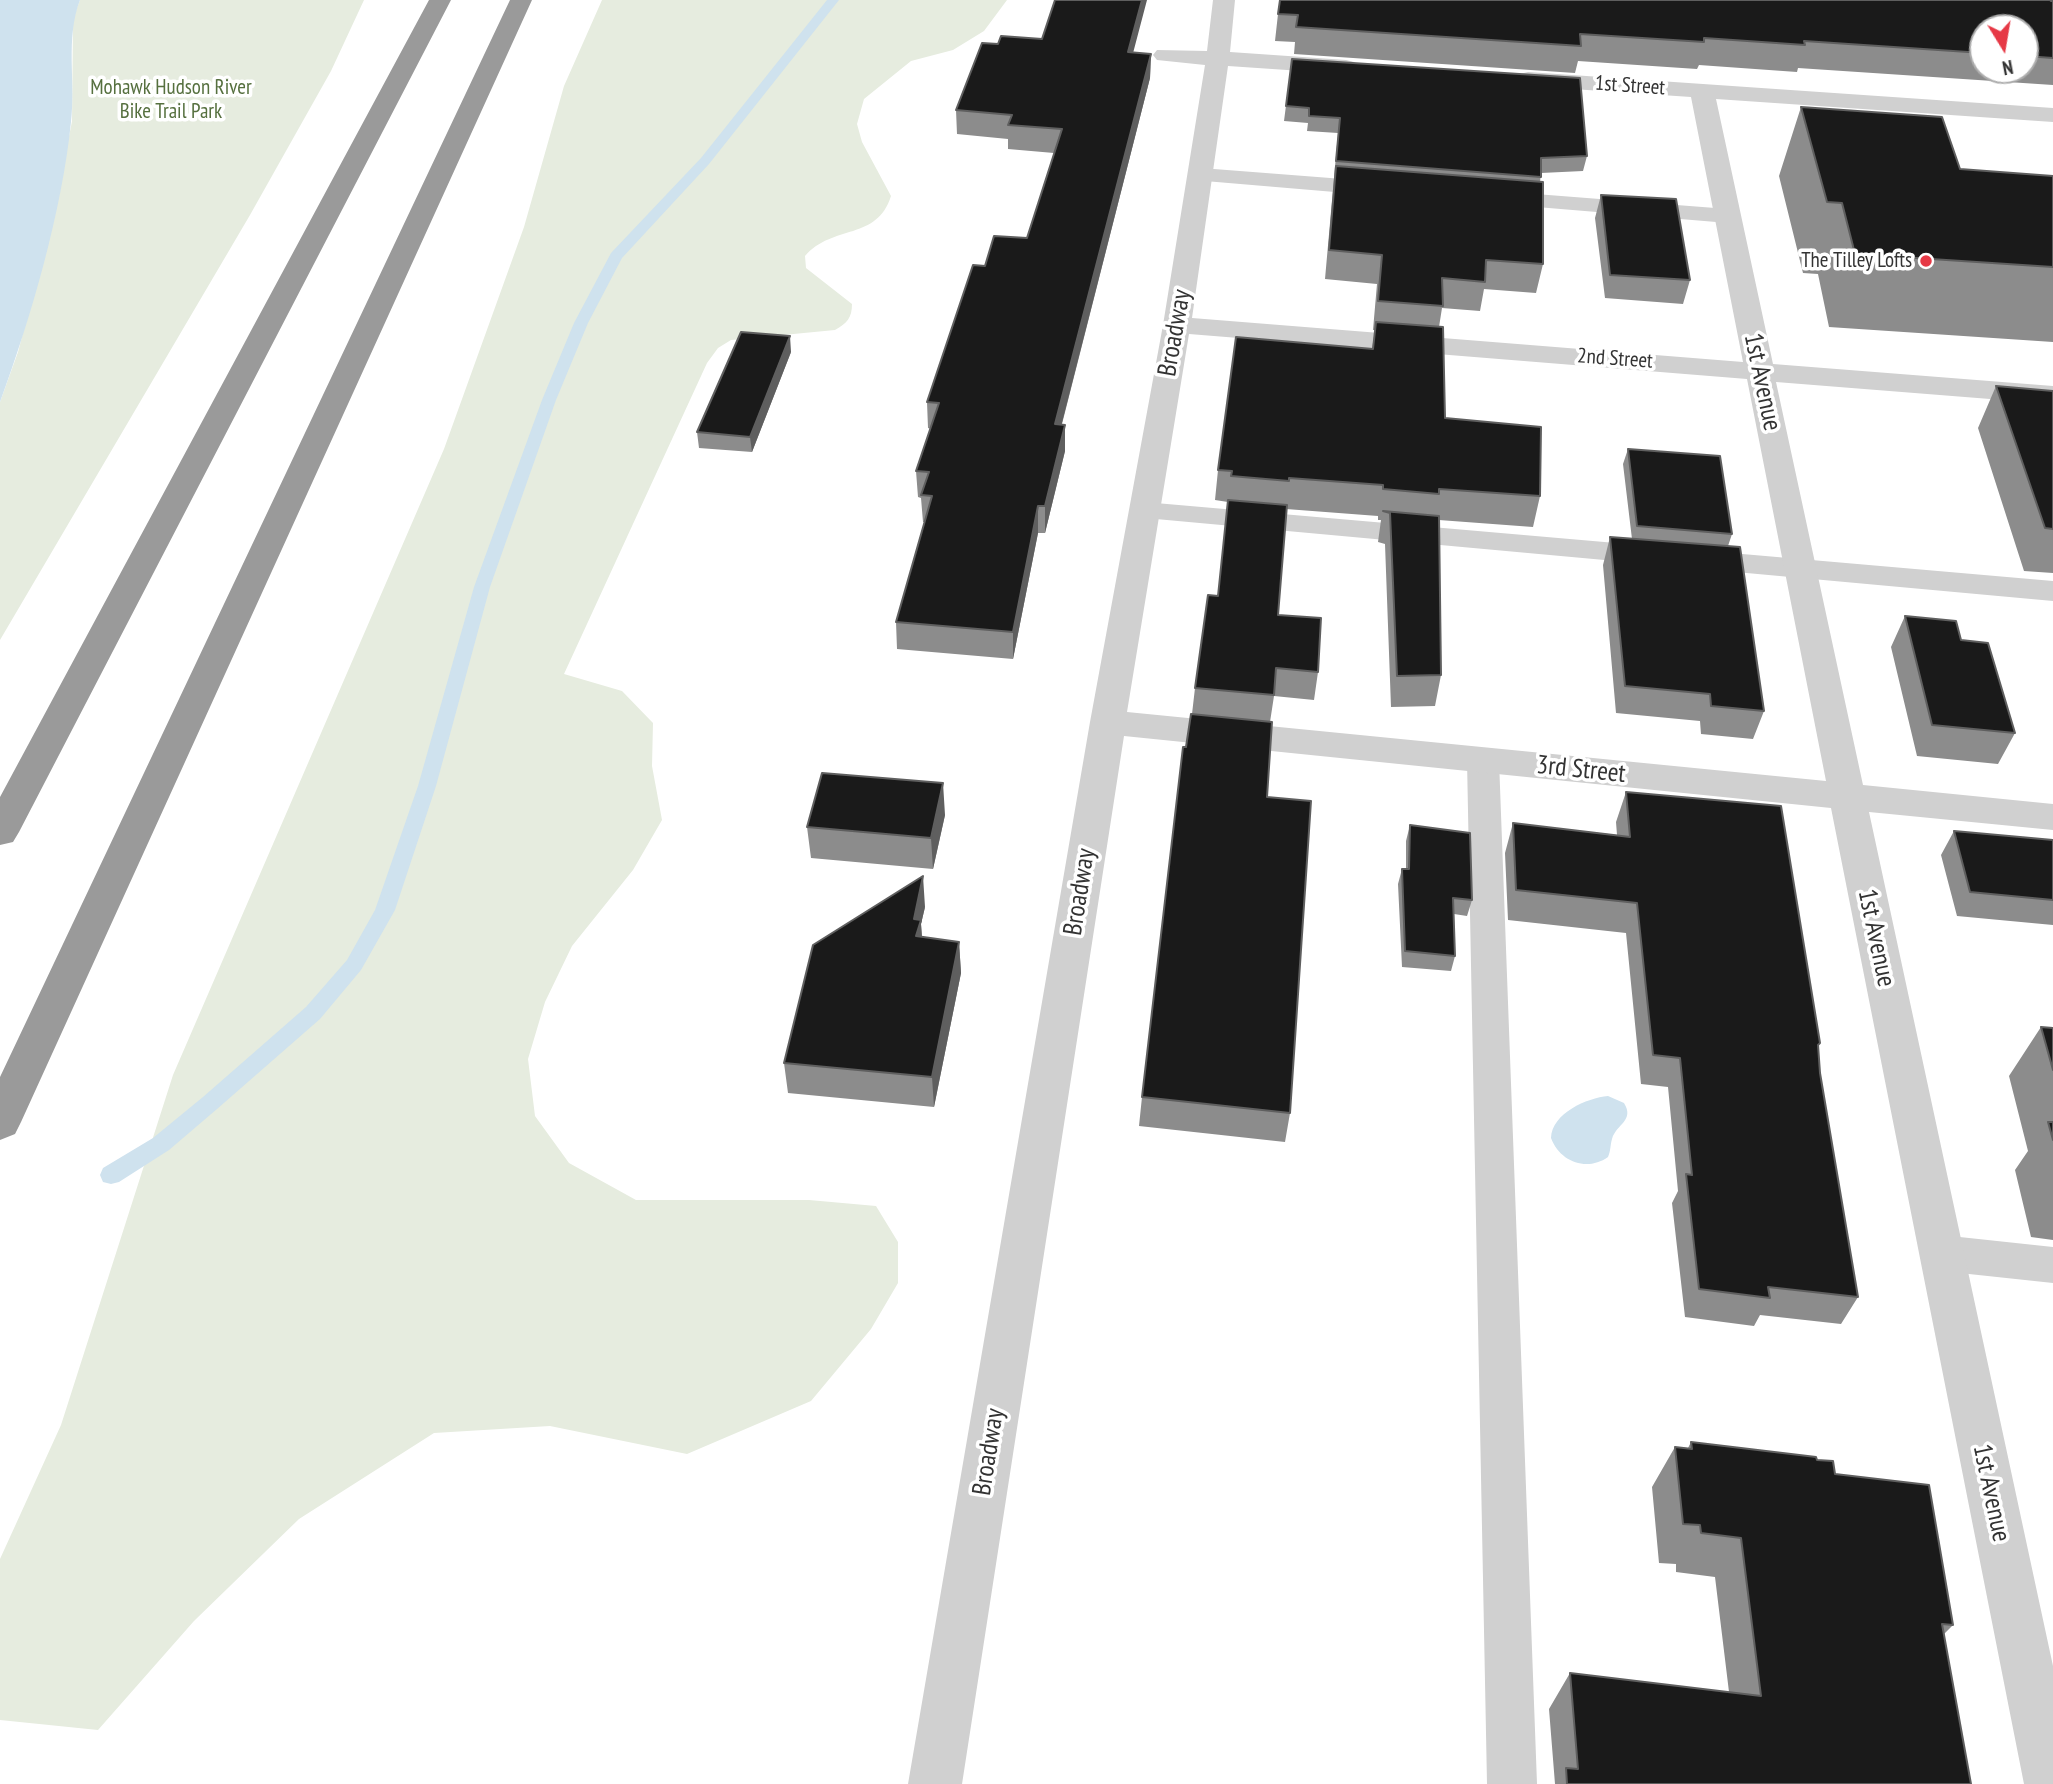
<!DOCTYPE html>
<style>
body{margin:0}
#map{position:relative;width:2053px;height:1784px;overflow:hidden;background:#fff;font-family:"PT Sans Narrow",sans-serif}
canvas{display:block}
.north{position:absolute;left:1969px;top:14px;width:70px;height:70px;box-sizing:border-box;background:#fff;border:2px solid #adadad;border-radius:50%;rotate:169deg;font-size:19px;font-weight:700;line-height:28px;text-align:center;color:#333}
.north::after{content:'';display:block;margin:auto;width:24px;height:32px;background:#e63946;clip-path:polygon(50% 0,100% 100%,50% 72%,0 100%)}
</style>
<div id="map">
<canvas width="2053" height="1784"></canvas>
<div class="north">N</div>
</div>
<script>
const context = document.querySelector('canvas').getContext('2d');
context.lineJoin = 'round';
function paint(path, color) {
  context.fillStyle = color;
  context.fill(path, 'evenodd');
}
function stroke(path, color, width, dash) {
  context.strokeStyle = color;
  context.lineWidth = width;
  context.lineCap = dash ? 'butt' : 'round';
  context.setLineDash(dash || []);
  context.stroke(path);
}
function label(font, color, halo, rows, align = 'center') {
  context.font = font + ' "PT Sans Narrow",sans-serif';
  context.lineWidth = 7;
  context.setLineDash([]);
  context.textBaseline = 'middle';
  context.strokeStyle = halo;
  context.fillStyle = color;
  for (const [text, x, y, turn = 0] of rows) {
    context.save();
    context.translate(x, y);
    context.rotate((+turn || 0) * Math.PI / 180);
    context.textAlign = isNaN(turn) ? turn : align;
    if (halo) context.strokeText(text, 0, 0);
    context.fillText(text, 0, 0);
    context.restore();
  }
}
const green = new Path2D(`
 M80,0H364L331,71L250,215L0,640V402L18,352L54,214L72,121L73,18Z
 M602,0H1007L984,31L953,50L911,61L864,99L857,124L862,142L891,196C877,241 833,224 805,256L806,268L852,304C852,318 847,323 835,330L731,340L718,348L707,363L564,674L622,691L653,723L652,766L662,820L633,870L572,946L545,1002L528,1059L535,1116L569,1163L636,1200H809L876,1206L898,1242V1283L871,1329L811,1401L687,1454L550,1426L434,1433L299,1519L194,1621L98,1730L0,1720V1559L61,1425L173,1075L444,449L524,227L564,86Z`);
const water = new Path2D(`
 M0,0H80C65,39 76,81 71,122C62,211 31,318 0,402Z
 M1608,1096L1624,1103C1635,1121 1616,1124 1612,1139C1610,1146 1611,1150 1608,1157C1587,1172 1560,1162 1551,1138C1552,1113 1587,1098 1608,1096Z`);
const stream = new Path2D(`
 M827,0H839L709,164L622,258L588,323L556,400L490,587L436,786L395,910L361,970L320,1019L217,1109L169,1150L119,1182L111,1184L103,1182L100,1175L103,1168L153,1138L203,1097L306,1007L347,960L375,910L418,786L474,587L542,400L574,323L611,253L701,158Z`);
const service = new Path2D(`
 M1201,168L1382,182L1390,184L1394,189L1390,194L1382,196L1193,180L1189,175L1193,170Z
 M1497,191L1728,209L1736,211L1740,216L1736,221L1728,223L1489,203L1485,198L1489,193Z
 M1144,502L2053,581V601L1134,517L1130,511L1134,505Z
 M1483,749L1495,752L1499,760L1537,1784H1487L1467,760L1471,752Z
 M1941,1235L2053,1247V1283L1941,1271L1926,1266L1920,1253L1926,1240Z`);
const minor = new Path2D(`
 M1213,0H1235L1230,52L1346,60L1354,62L1358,67L1354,72L1346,74L1228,66L1192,318L1743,362L1691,97L1528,86L1520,84L1516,79L1520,74L1528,72L2053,108V122L1716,99L1773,364L2053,386V404L1776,382L1863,785L2053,804V830L1869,812L2053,1666V1784H2024L1831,808L1124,736L962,1784H908L1090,722L1163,325L1205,65L1157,60L1153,55L1157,50L1207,51ZM1189,334L1747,379L1826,781L1127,712Z`);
const motorway = new Path2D(`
 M429,0H451L19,832L13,842L0,845V797Z
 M510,0H532L21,1122L15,1134L0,1140V1077Z`);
const wall = new Path2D(`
 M2053,1V85L1798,68L1797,72L1699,65L1697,69L1578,61L1575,73L1294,54L1295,42L1275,41L1278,14ZM1983,28H2025V70H1983Z
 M1133,53L1151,54L1150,78L1062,424L1065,425V451L1045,533H1038L1013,659L897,649L896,622L925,522H923L921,498L918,497L916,471L931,429L928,428L927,402L985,266L1027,238L1054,153L1008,149V139L957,134L956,110Z
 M1292,59L1587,156L1583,171L1541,173L1540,182L1543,264L1536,293L1484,289L1480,311L1442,308L1439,327L1445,418L1540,496L1533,527L1439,520L1441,675L1435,706L1391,707L1385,544L1378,542L1381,520H1378V516L1286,509L1278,615L1318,672L1314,700L1274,696L1270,722L1267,797L1290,1113L1285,1142L1139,1126L1142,1097L1186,747L1192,714L1195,688L1218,596L1228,502L1215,500L1218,470L1372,349L1375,330H1373L1377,284L1325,279L1338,133L1307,131L1308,123L1284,121Z
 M1801,107L1960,169L2053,176V342L1829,327L1818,274L1803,273L1779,176Z
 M1601,195L1690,280L1683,304L1605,298L1595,218Z
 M791,352L752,452L699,448L697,432Z
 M1996,386L2053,391V573L2024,571L1978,428Z
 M1628,449L1732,534L1728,546L1764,711L1753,739L1701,734L1700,721L1616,713L1603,565L1610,537L1632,539L1623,464Z
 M1905,616L1961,640L2015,733L1998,764L1917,756L1891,647Z
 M1626,792L1818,1048L1820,1073L1858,1297L1841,1324L1760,1315L1754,1326L1685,1317L1672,1203L1678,1191L1668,1087L1641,1084L1626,933L1508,920L1505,853L1513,823L1617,835L1616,822Z
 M945,815L933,869L811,858L807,827Z
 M1410,825L1472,900L1467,916L1454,914L1455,956L1451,971L1402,967L1398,884L1402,869H1406V841Z
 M1954,831L2053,840V925L1957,916L1941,855Z
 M925,907L921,924L922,937L959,942L961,973L934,1107L788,1093L784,1063Z
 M2041,1027L2053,1028V1240L2031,1237L2015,1170L2028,1151L2009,1076Z
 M1691,1442L1817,1460L1835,1474L1953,1625L1944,1634L1971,1784H1555L1549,1709L1570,1673L1729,1692L1715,1577L1676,1572V1564L1659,1563L1652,1487L1675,1447L1688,1448Z`);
const shadedWall = new Path2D(`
 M1142,0H1147L1127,76L1128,52Z
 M1151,54L1150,78L1055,450V424Z
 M790,336L791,352L752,452L750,437Z
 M1065,425V451L1045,533V506Z
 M1038,506V533L1013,659V632Z
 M943,783L945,815L933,869L931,838Z
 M923,876L925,907L921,924L923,951L917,945L914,919Z
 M959,942L961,973L934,1107L932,1077Z`);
const building = new Path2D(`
 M1055,0H1142L1128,52L1151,54L1055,424L1065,425L1045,506H1038L1013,632L896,622L932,496L921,495L929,472L916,471L939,403L927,402L973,265L985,266L994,236L1027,238L1062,129L1008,125L1012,115L956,110L982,43L998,44L1001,36L1042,39Z
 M1280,0H2050L2051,1H2053V58L2025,56V28H1983V53L1804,41L1805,45L1704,38V42L1580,34L1581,46L1296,27L1298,15L1278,14Z
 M1292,59L1580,78L1587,156L1541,158V177L1336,161L1340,118L1309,116V108L1286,106Z
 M1801,107L1942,117L1960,169L2053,176V267L1855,254L1842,203L1827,202Z
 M1336,166L1543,182V264L1486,260L1485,282L1442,278L1443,306L1378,301L1382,255L1329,250Z
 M1601,195L1676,199L1690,280L1610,275Z
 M1376,322L1443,327L1445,418L1541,427L1540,496L1439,489V494L1383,489V485L1289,478V481L1231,476L1232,471L1218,470L1236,337L1373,349Z
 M741,332L790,336L750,437L697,432Z
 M1996,386L2053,391V529L2045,528Z
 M1628,449L1720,456L1732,534L1637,526Z
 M1228,500L1287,505L1278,615L1321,618L1318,672L1276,668L1274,695L1195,688L1208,595L1218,596Z
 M1383,511L1439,516L1441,675L1397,676L1390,513Z
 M1610,537L1740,547L1764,711L1711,706L1710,694L1625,686Z
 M1905,616L1956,621L1961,640L1988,643L2015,733L1932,725Z
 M1191,714L1272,722L1267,797L1311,801L1290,1113L1142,1097L1183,747H1186Z
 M822,773L943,783L931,838L807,827Z
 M1626,792L1781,806L1820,1043L1818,1045L1820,1073L1858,1297L1768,1287L1770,1298L1699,1289L1686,1174L1692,1175L1680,1058L1653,1055L1637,903L1516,890L1513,823L1630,837Z
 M1410,825L1470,833L1472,900L1453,898L1455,956L1405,951L1402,869H1409Z
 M1954,831L2053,840V900L1970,892Z
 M923,876L914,919L921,920L916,936L959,942L932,1077L784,1063L813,945Z
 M2041,1027L2053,1028V1070Z
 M2048,1122H2053V1140Z
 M1691,1442L1816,1457L1817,1460L1833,1461L1835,1474L1929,1485L1953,1625L1942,1624L1971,1784H1567L1566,1768L1578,1769L1570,1673L1761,1696L1741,1538L1701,1533L1700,1525L1683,1524L1675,1447L1692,1449Z`);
const markers = [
 [1926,261,7,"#e63946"]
];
const farStreetnames = [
 ["1st Street",1630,86,4],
 ["2nd Street",1615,359,4]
];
const farParknames = [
 ["Mohawk Hudson River",171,88],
 ["Bike Trail Park",171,112]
];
const farPoinames = [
 ["The Tilley Lofts",1912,261]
];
const streetNames = [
 ["Broadway",1175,333,-80],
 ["1st Avenue",1762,382,78],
 ["3rd Street",1581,770,6],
 ["Broadway",1080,892,-81],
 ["1st Avenue",1876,938,78],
 ["Broadway",989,1452,-81],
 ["1st Avenue",1991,1493,78]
];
paint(green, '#e6ecdf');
paint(water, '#cfe2ee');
paint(stream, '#cfe2ee');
paint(service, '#d0d0d0');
paint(minor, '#d0d0d0');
paint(motorway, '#9a9a9a');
paint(wall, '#8c8c8c');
paint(shadedWall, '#5f5f5f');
paint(building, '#1a1a1a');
stroke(building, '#5f5f5f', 2);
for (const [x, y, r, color] of markers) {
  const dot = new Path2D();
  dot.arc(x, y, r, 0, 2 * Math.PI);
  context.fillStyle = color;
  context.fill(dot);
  stroke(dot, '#fff', 2.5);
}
label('21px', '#333', '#fff', farStreetnames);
label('21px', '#56703f', '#fff', farParknames);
label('21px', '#333', '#fff', farPoinames, 'right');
label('26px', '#333', '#fff', streetNames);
</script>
